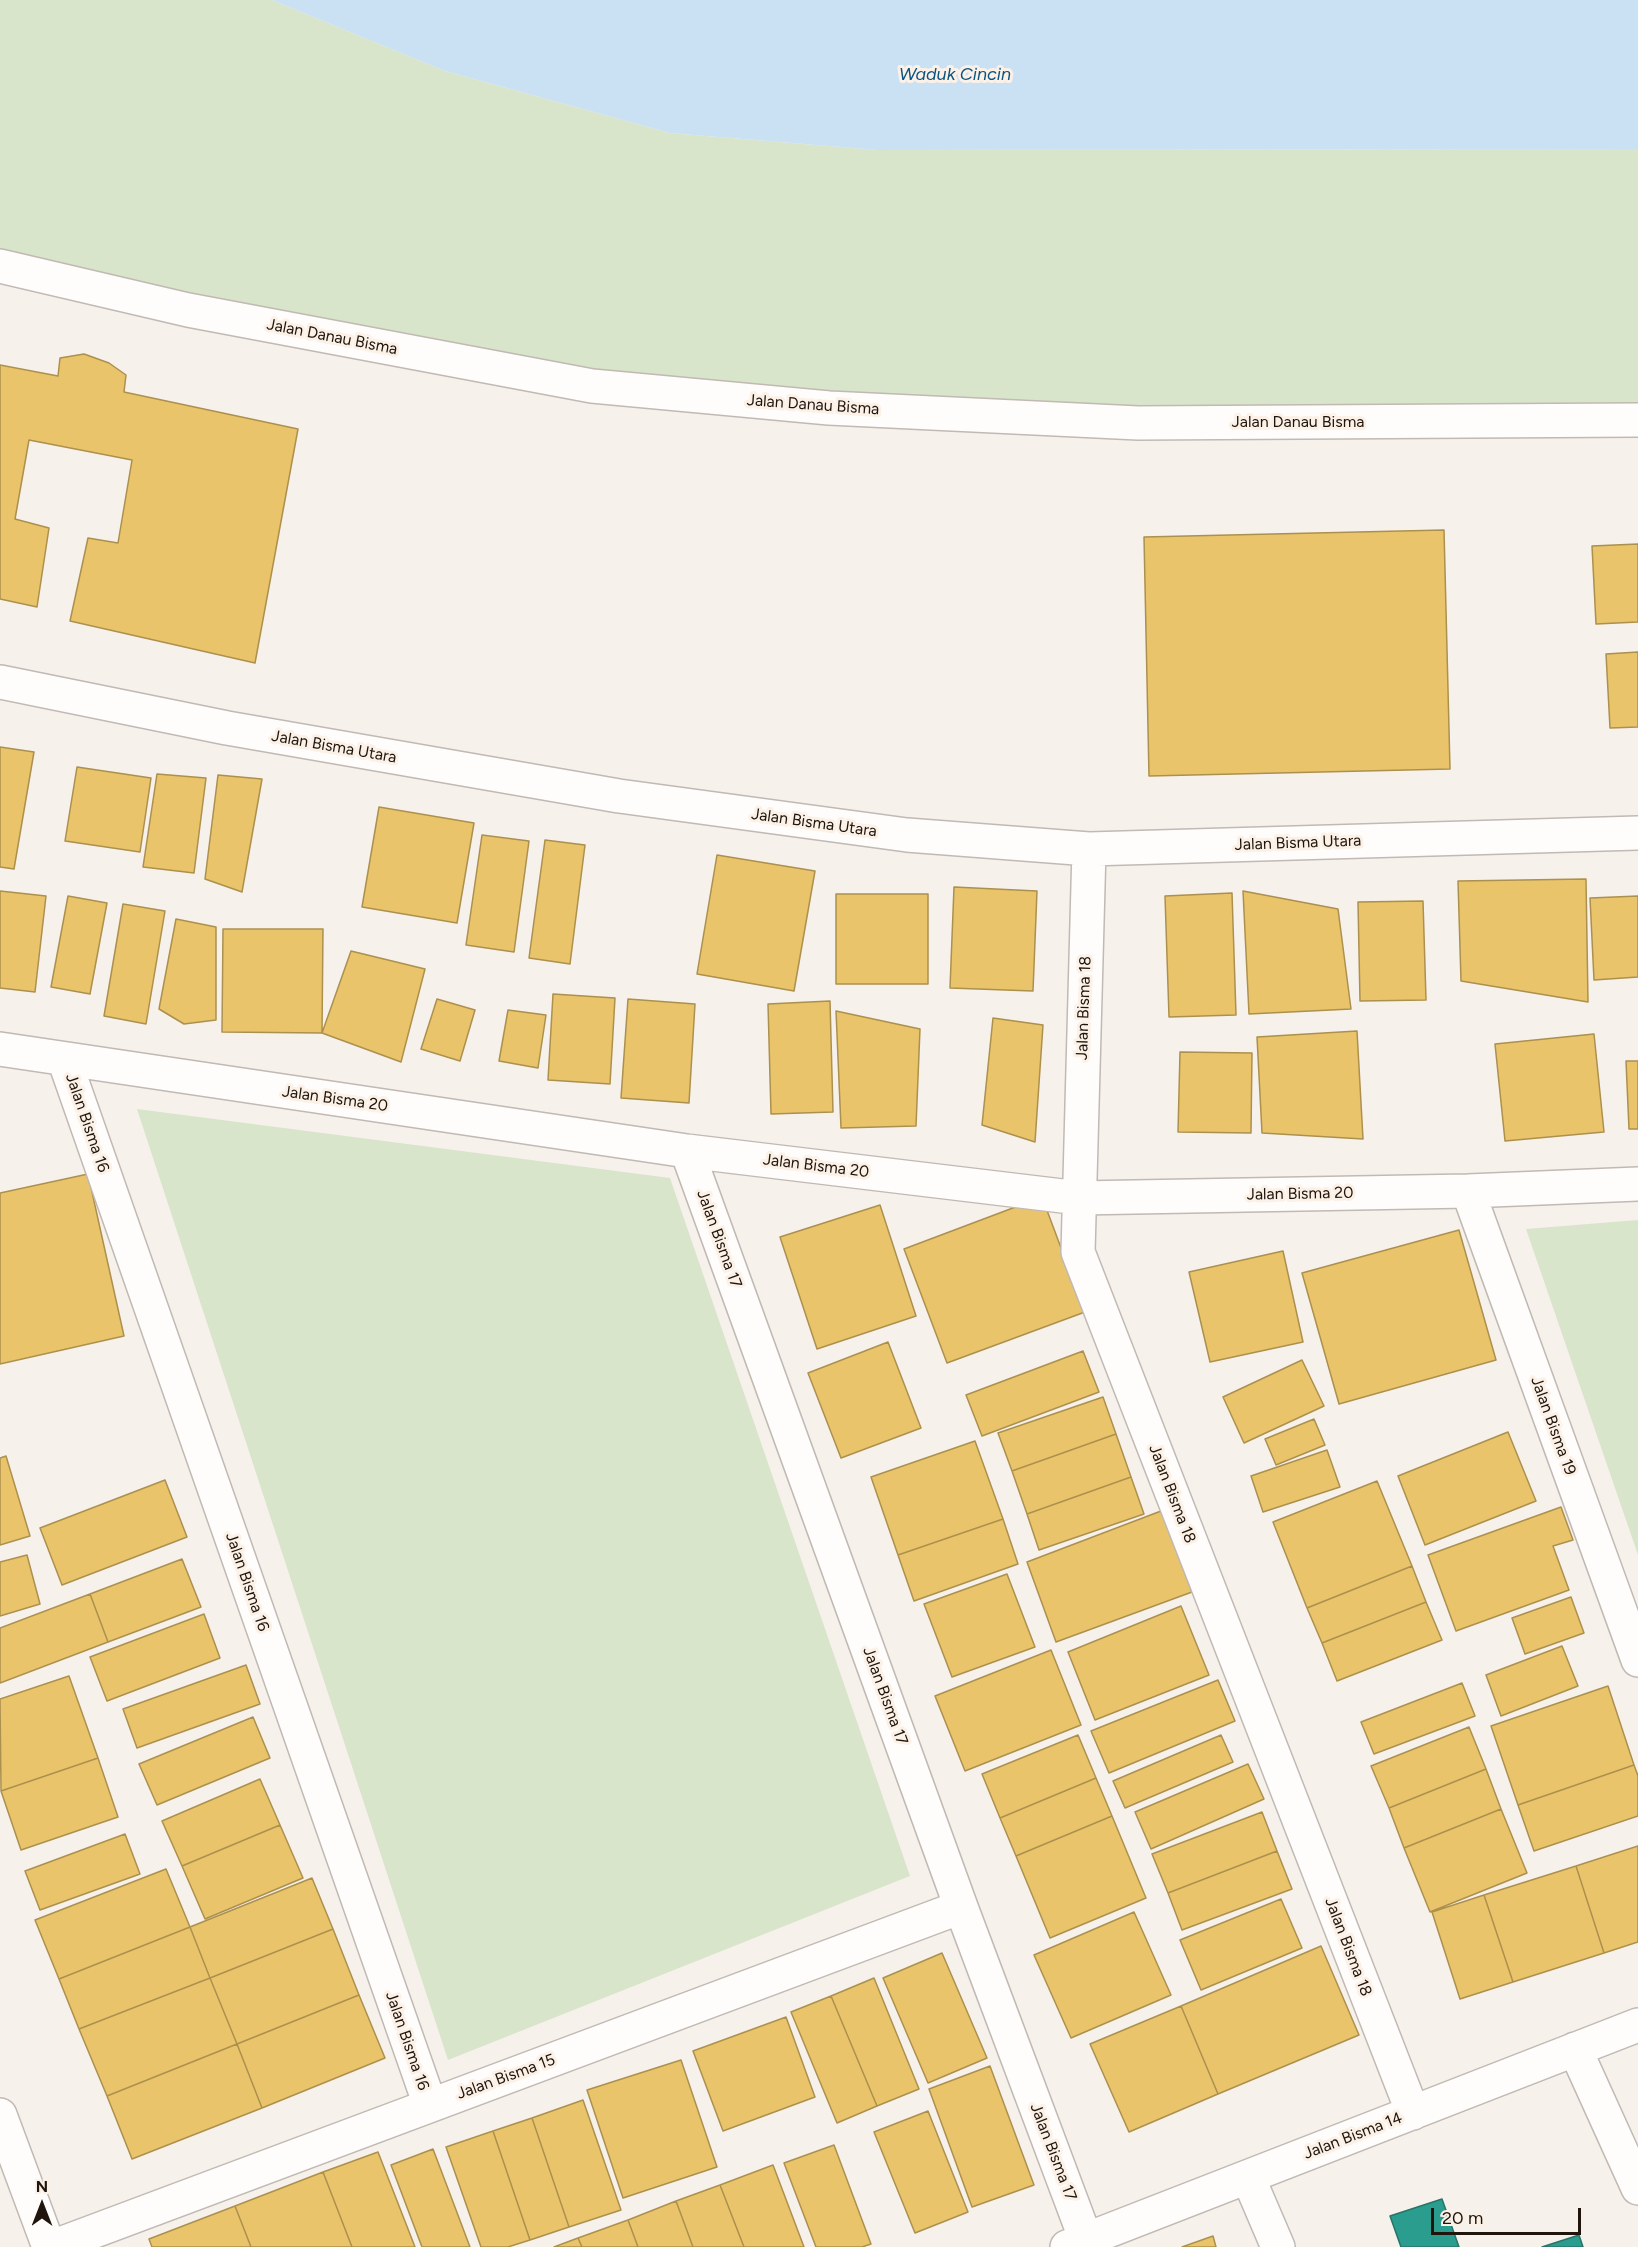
<!DOCTYPE html>
<style>
body{margin:0}
#map{position:relative;width:1638px;height:2247px;overflow:hidden;background:#f7f1ec;font-family:Figtree,sans-serif}
canvas{display:block}
.north{position:absolute;left:12px;top:2175px;width:60px;height:60px;-webkit-text-stroke:4px #fcf1e7;paint-order:stroke;rotate:0deg;font-size:16px;font-weight:700;line-height:24px;text-align:center;color:#1f150c}
.north::after{content:'';display:block;margin:auto;width:21px;height:27px;background:#1f150c;clip-path:polygon(50% 0,100% 100%,50% 72%,0 100%)}
.scale{position:absolute;left:1431px;top:2208px;width:150px;height:27px;box-sizing:border-box;border:3px solid #1f150c;border-top:0;padding-left:8px;font-size:18px;line-height:21px;white-space:nowrap;color:#1f150c;-webkit-text-stroke:4px #fcf1e7;paint-order:stroke}
</style>
<div id="map">
<canvas width="1638" height="2247"></canvas>
<div class="north">N</div>
<div class="scale">20 m</div>
</div>
<script>
const context = document.querySelector('canvas').getContext('2d');
context.lineJoin = 'round';
function paint(path, color) {
  context.fillStyle = color;
  context.fill(path, 'evenodd');
}
function stroke(path, color, width, dash) {
  context.strokeStyle = color;
  context.lineWidth = width;
  context.lineCap = dash ? 'butt' : 'round';
  context.setLineDash(dash || []);
  context.stroke(path);
}
function label(font, color, halo, rows, align = 'center') {
  context.font = font + ' Figtree,sans-serif';
  context.lineWidth = 6;
  context.setLineDash([]);
  context.textBaseline = 'middle';
  context.strokeStyle = halo;
  context.fillStyle = color;
  for (const [text, x, y, turn = 0] of rows) {
    context.save();
    context.translate(x, y);
    context.rotate((+turn || 0) * Math.PI / 180);
    context.textAlign = isNaN(turn) ? turn : align;
    if (halo) context.strokeText(text, 0, 0);
    context.fillText(text, 0, 0);
    context.restore();
  }
}
const green = new Path2D(`
 M0,0H272L445,71L670,133L877,150L1638,149V411L1138,423L592,386L0,264Z
 M137,1109L670,1178L910,1876L448,2060Z
 M1638,1220V1555L1526,1229Z`);
const water = new Path2D(`
 M272,0H1638V149L877,150L670,133L445,71Z`);
const homes = new Path2D(`
 M84,354L109,363L126,375L124,392L298,429L255,663L70,621L88,538L118,543L132,460L29,440L15,519L49,528L37,607L0,599V365L58,376L60,358Z
 M1444,530L1450,769L1149,776L1144,537Z
 M1638,544V622L1596,624L1592,546Z
 M1638,652V727L1610,728L1606,654Z
 M0,747L34,752L14,869L0,867Z
 M77,767L151,778L140,852L65,841Z
 M157,774L206,778L194,873L143,867Z
 M218,775L262,779L242,892L205,879Z
 M379,807L474,823L457,923L362,907Z
 M482,835L529,841L514,952L466,945Z
 M545,840L585,845L570,964L529,958Z
 M717,855L815,871L794,991L697,974Z
 M1586,879L1588,1002L1461,981L1458,881Z
 M954,887L1037,891L1033,991L950,988Z
 M0,891L46,896L35,992L0,988Z
 M1243,891L1338,909L1351,1009L1249,1014Z
 M1232,893L1236,1015L1169,1017L1165,896Z
 M836,894H928V984H836Z
 M68,896L107,903L90,994L51,987Z
 M1638,896V977L1594,980L1590,898Z
 M1423,901L1426,1000L1360,1001L1358,902Z
 M123,904L165,911L146,1024L104,1016Z
 M176,919L216,927V1020L184,1024L159,1009Z
 M223,929H323L322,1033L222,1032Z
 M351,951L425,969L401,1062L322,1033Z
 M553,994L615,998L610,1084L548,1080Z
 M437,999L475,1010L460,1061L421,1049Z
 M628,999L695,1004L689,1103L621,1098Z
 M830,1001L833,1112L771,1114L768,1004Z
 M508,1010L546,1015L538,1068L499,1061Z
 M836,1011L920,1029L916,1126L841,1128Z
 M993,1018L1043,1025L1035,1142L982,1125Z
 M1357,1031L1363,1139L1262,1133L1257,1037Z
 M1594,1034L1604,1132L1505,1141L1495,1044Z
 M1180,1052L1252,1053L1251,1133L1178,1132Z
 M1626,1061H1638V1129H1629Z
 M88,1174L124,1336L0,1364V1193Z
 M1042,1197L1085,1312L947,1363L904,1249Z
 M880,1205L916,1316L817,1349L780,1237Z
 M1459,1230L1496,1360L1339,1404L1302,1273Z
 M1283,1251L1303,1342L1210,1362L1189,1272Z
 M888,1342L921,1428L841,1458L808,1373Z
 M1083,1351L1099,1392L982,1436L966,1395Z
 M1302,1360L1324,1406L1244,1443L1223,1397Z
 M1103,1397L1116,1434L1012,1471L998,1433Z
 M1314,1419L1325,1445L1276,1465L1265,1439Z
 M1508,1432L1536,1501L1425,1545L1398,1476Z
 M1116,1434L1131,1477L1027,1514L1012,1471Z
 M975,1441L1003,1519L898,1555L871,1477Z
 M1327,1450L1340,1487L1263,1512L1251,1476Z
 M6,1456L30,1536L0,1545V1458Z
 M1131,1477L1144,1514L1039,1550L1027,1514Z
 M165,1480L187,1537L62,1585L40,1528Z
 M1377,1481L1412,1566L1307,1608L1273,1522Z
 M1561,1507L1573,1540L1553,1546L1569,1590L1456,1631L1428,1555Z
 M1161,1511L1192,1592L1056,1642L1027,1562Z
 M1003,1519L1018,1564L914,1601L898,1555Z
 M27,1555L40,1604L0,1616V1562Z
 M182,1559L201,1607L108,1642L90,1594Z
 M1412,1566L1426,1602L1322,1643L1307,1608Z
 M1007,1574L1035,1647L952,1677L924,1604Z
 M90,1594L108,1642L0,1683V1628Z
 M1571,1597L1584,1633L1525,1654L1512,1618Z
 M1426,1602L1442,1640L1337,1681L1322,1643Z
 M1181,1606L1209,1675L1095,1720L1068,1652Z
 M204,1614L220,1658L107,1701L90,1657Z
 M1562,1646L1578,1686L1501,1716L1486,1675Z
 M1051,1650L1081,1725L965,1771L935,1696Z
 M246,1665L260,1704L137,1748L123,1709Z
 M69,1676L98,1758L1,1791L0,1699Z
 M1218,1680L1235,1721L1109,1773L1091,1731Z
 M1462,1683L1475,1716L1374,1754L1361,1722Z
 M1608,1686L1634,1765L1518,1805L1491,1726Z
 M253,1717L270,1758L157,1805L139,1764Z
 M1469,1727L1486,1769L1389,1808L1371,1766Z
 M1078,1735L1096,1778L1000,1818L982,1774Z
 M1221,1735L1233,1762L1125,1808L1113,1781Z
 M98,1758L118,1817L21,1850L1,1791Z
 M1248,1764L1264,1799L1151,1849L1135,1812Z
 M1634,1765L1638,1776V1816L1534,1851L1518,1805Z
 M1486,1769L1501,1809L1404,1848L1389,1808Z
 M1096,1778L1112,1816L1016,1856L1000,1818Z
 M260,1779L280,1825L182,1866L162,1821Z
 M1501,1809L1527,1873L1430,1912L1404,1848Z
 M1262,1812L1277,1851L1168,1893L1152,1854Z
 M1112,1816L1146,1898L1050,1938L1016,1856Z
 M280,1825L303,1878L205,1919L182,1866Z
 M125,1834L140,1874L40,1910L25,1871Z
 M1638,1846V1942L1604,1953L1576,1866Z
 M1277,1851L1292,1889L1182,1930L1168,1893Z
 M1576,1866L1604,1953L1513,1982L1484,1895Z
 M166,1869L190,1927L59,1979L35,1920Z
 M312,1878L333,1929L210,1978L190,1927Z
 M1484,1895L1513,1982L1460,1999L1432,1912Z
 M1281,1899L1302,1948L1201,1990L1180,1940Z
 M1134,1912L1171,1995L1071,2038L1034,1955Z
 M190,1927L210,1978L79,2029L59,1979Z
 M333,1929L359,1995L237,2044L210,1978Z
 M1321,1946L1359,2035L1218,2094L1181,2006Z
 M942,1953L987,2058L928,2083L883,1978Z
 M210,1978L237,2044L107,2096L79,2029Z
 M874,1978L919,2089L877,2106L831,1996Z
 M359,1995L385,2058L262,2108L237,2044Z
 M831,1996L877,2106L837,2123L791,2012Z
 M1181,2006L1218,2094L1129,2132L1090,2044Z
 M786,2017L815,2097L723,2131L693,2051Z
 M237,2044L262,2108L132,2159L107,2096Z
 M681,2060L717,2167L623,2198L587,2090Z
 M990,2066L1034,2185L972,2207L929,2089Z
 M583,2100L621,2210L569,2227L532,2118Z
 M928,2111L968,2212L915,2233L874,2132Z
 M532,2118L569,2227L530,2240L493,2131Z
 M493,2131L530,2240L508,2247H481L446,2147Z
 M834,2145L871,2244L862,2247H816L784,2163Z
 M433,2149L470,2247H422L391,2165Z
 M378,2152L415,2247H352L323,2172Z
 M773,2165L804,2247H744L720,2185Z
 M323,2172L352,2247H251L235,2206Z
 M720,2185L744,2247H693L676,2201Z
 M676,2201L693,2247H638L628,2220Z
 M235,2206L251,2247H152L149,2239Z
 M628,2220L638,2247H582L578,2238Z
 M1213,2236L1216,2247H1182Z
 M578,2238L582,2247H554Z`);
const schools = new Path2D(`
 M1442,2199L1459,2247H1401L1390,2216Z
 M1579,2235L1583,2247H1542Z`);
const minor = new Path2D(`
 M0,682L227,728L619,796L907,835L1089,849L1638,833
 M1089,849L1078,1252L1413,2113
 M0,1049L687,1151L1079,1198L1468,1191L1638,1184
 M64,1059L430,2105
 M687,1151L961,1907L1086,2240
 M1468,1191L1638,1660
 M1575,2049L1638,2188
 M0,2115L49,2247
 M1248,2177L1278,2247
 M52,2247L961,1907
 M1067,2247L1638,2025`);
const tertiary = new Path2D(`
 M0,266L188,310L592,386L829,408L1138,423L1638,420`);
const streetNames = [
 ["Jalan Danau Bisma",332,337,11],
 ["Jalan Danau Bisma",813,405,4],
 ["Jalan Danau Bisma",1298,422],
 ["Jalan Bisma Utara",334,747,10],
 ["Jalan Bisma Utara",814,823,8],
 ["Jalan Bisma Utara",1298,843,-2],
 ["Jalan Bisma 18",1084,1008,-88],
 ["Jalan Bisma 20",335,1099,8],
 ["Jalan Bisma 16",87,1123,71],
 ["Jalan Bisma 20",816,1166,7],
 ["Jalan Bisma 20",1300,1194,-1],
 ["Jalan Bisma 17",719,1239,70],
 ["Jalan Bisma 19",1553,1426,70],
 ["Jalan Bisma 18",1172,1494,69],
 ["Jalan Bisma 16",247,1582,71],
 ["Jalan Bisma 17",885,1696,70],
 ["Jalan Bisma 18",1348,1947,69],
 ["Jalan Bisma 16",407,2041,71],
 ["Jalan Bisma 15",506,2077,-20],
 ["Jalan Bisma 14",1353,2136,-21],
 ["Jalan Bisma 17",1053,2152,69]
];
const waterNames = [
 ["Waduk Cincin",955,75]
];
paint(green, '#d8e5cb');
paint(water, '#cae1f4');
paint(homes, '#e9c46a');
stroke(homes, '#ac904e', 1.5);
paint(schools, '#2a9d8f');
stroke(schools, '#277468', 1.5);
stroke(minor, '#c1b9b3', 36);
stroke(tertiary, '#c1b9b3', 36);
stroke(minor, '#fefdfc', 33);
stroke(tertiary, '#fefdfc', 33);
label('16px', '#1f150c', '#fcf1e7', streetNames);
label('italic 18px', '#0b5481', '#fcf1e7', waterNames);
</script>
